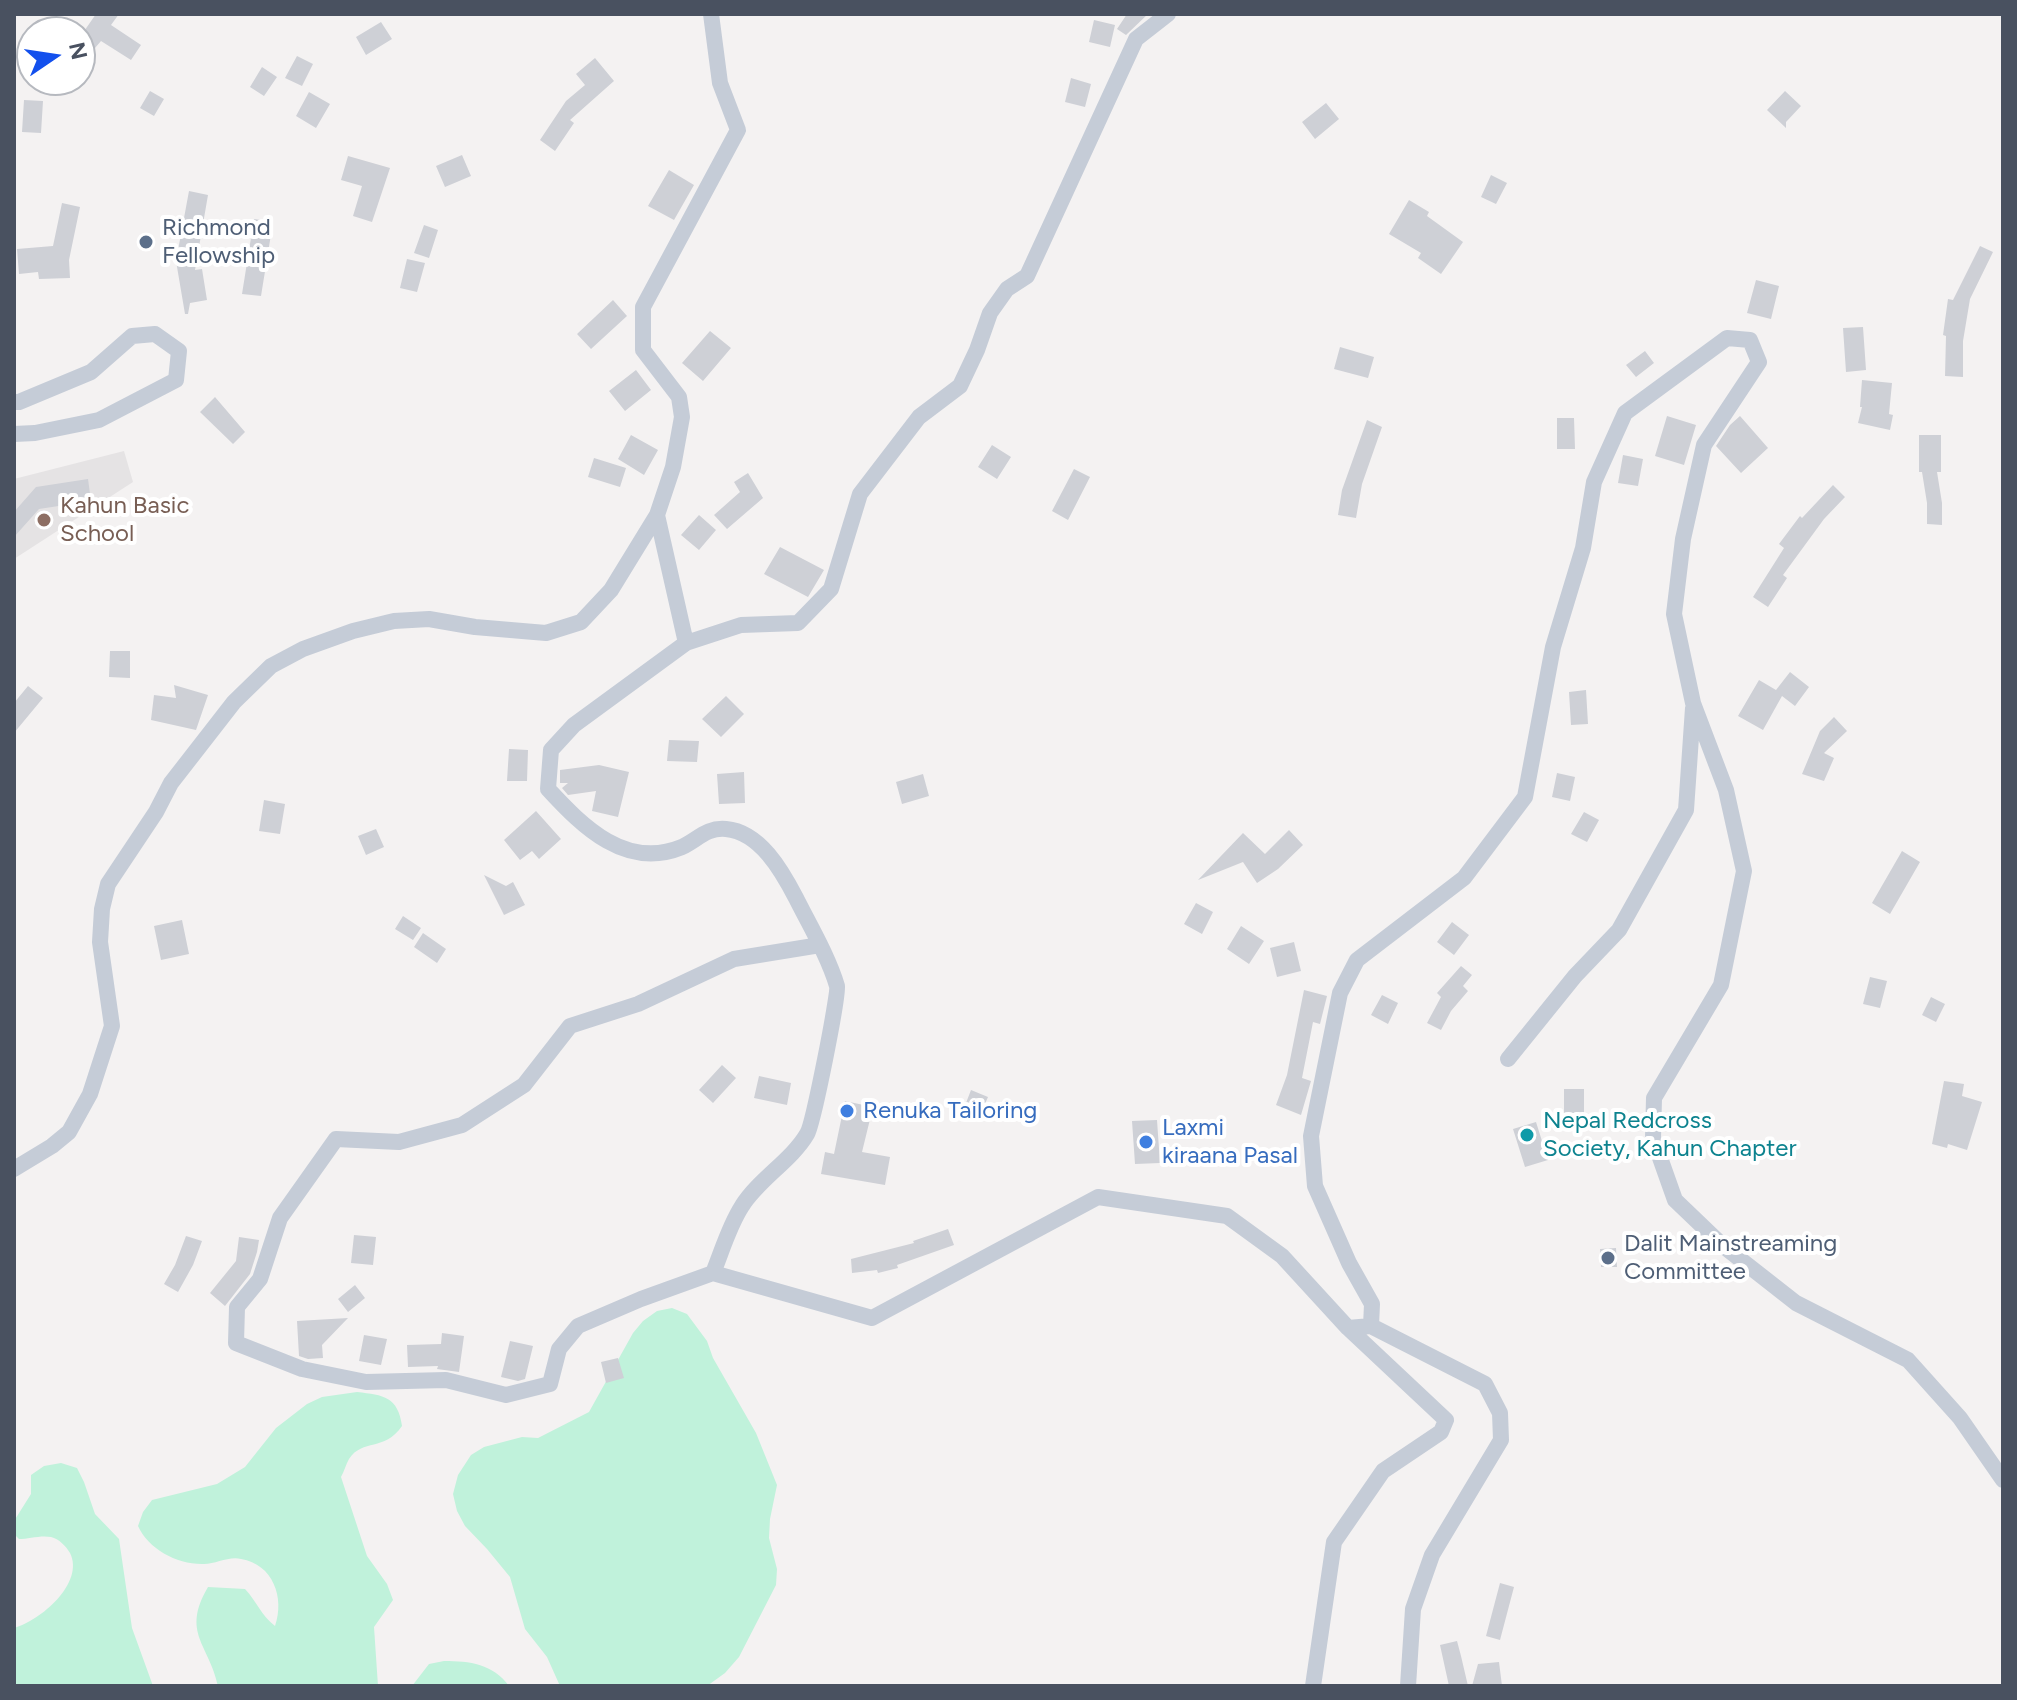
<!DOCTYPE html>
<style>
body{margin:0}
#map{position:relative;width:2017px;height:1700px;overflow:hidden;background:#f4f2f2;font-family:Figtree,sans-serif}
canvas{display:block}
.frame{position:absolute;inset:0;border:16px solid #495160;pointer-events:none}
.north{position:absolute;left:16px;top:16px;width:80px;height:80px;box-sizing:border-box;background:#fff;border:2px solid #b6b9bf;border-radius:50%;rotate:77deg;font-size:22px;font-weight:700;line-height:32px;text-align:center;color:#495160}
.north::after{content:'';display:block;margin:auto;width:28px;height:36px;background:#1350ed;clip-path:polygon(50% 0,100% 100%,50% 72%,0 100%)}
</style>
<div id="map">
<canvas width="2017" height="1700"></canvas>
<div class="frame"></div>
<div class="north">N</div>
</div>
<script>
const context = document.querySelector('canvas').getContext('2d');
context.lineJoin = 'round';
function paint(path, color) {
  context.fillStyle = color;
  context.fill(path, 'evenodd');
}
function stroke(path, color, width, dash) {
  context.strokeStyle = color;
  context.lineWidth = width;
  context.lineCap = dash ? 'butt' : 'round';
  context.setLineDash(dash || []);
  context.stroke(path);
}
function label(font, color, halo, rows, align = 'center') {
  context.font = font + ' Figtree,sans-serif';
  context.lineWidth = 8;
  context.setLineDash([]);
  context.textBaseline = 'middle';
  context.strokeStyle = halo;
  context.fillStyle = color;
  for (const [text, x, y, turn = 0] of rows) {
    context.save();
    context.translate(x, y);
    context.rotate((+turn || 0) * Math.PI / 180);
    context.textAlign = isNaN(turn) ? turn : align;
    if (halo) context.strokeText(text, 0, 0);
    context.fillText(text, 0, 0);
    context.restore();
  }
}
const education = new Path2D(`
 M124,451L133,482L14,559V479Z`);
const green = new Path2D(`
 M672,1308L687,1314L707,1341L713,1358L756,1433L777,1485L770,1519L769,1538L777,1569L776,1585L739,1657L725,1673L707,1686H560L547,1657L525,1629L510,1577L487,1549L465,1526L457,1511L453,1494L458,1475L471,1455L484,1447L522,1437L538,1438L589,1412L633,1333L643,1321L657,1311Z
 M357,1392C384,1395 398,1397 402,1426C384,1452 363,1438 349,1459C346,1464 344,1472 341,1477L367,1556L387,1584L393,1600L374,1627L378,1686H218C209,1644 181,1633 208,1587L245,1589C257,1602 261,1615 275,1626C285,1598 273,1564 241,1559C229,1556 216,1564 204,1564C178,1565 148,1549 138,1526L143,1512L152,1500L217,1484L245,1467L276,1428L307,1404L322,1397Z
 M61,1463L77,1468L84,1482L95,1514L119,1539L132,1628L153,1686H14V1628C40,1621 85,1583 70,1553C66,1546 59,1539 51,1537C41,1535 28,1539 19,1539L14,1534V1521L31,1494V1475L44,1466Z
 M444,1661C470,1661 493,1664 509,1686H412L429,1664Z`);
const building = new Path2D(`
 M96,14H119L111,25L141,45L131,60L101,41L95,48L80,37Z
 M1127,14H1148L1126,35L1117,29Z
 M1094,20L1115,25L1110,47L1089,42Z
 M381,22L392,39L366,55L356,37Z
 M297,56L313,64L302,86L285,78Z
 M595,58L614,81L570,120L574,123L555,151L540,140L566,101L585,85L576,74Z
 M262,67L277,77L264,96L250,87Z
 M1071,78L1091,84L1085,107L1065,102Z
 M150,91L164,99L154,116L140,108Z
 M1785,91L1801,106L1786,122V128L1767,110Z
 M309,92L330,104L316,128L296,116Z
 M24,100L43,101L41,133L22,132Z
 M1326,103L1339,119L1315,139L1302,122Z
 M462,155L471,176L445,187L436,166Z
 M348,156L390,168L372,222L353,216L362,186L341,180Z
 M669,170L694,185L674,220L648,206Z
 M1491,175L1507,183L1496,204L1481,197Z
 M189,191L208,195L195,270L202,269L207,300L190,303L188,314H185L176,261Z
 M1409,200L1429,212L1427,216L1463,242L1441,274L1418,258L1421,253L1389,234Z
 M62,203L80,207L69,260L70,278L39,279L38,272L19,274L17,249L53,246Z
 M254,219L273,222L261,296L242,294Z
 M424,225L438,230L429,258L414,253Z
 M1980,246L1993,252L1970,299L1963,341V377L1945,376L1946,336L1943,335L1948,299L1953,300Z
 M407,259L425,263L417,292L400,288Z
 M1756,280L1779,286L1771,319L1747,313Z
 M613,300L627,316L591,349L577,334Z
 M1863,327L1866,370L1846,372L1843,328Z
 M710,331L731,348L703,381L682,363Z
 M1340,347L1374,357L1368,378L1334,369Z
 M1645,351L1654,363L1636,377L1626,365Z
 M636,370L651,390L625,411L609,391Z
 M1862,380L1892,383L1889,414L1893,415L1890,430L1858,423L1862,407H1860Z
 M215,397L245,432L233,444L200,412Z
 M1667,416L1696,425L1684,465L1655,456Z
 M1740,416L1768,448L1741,473L1716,446L1730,425Z
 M1557,418H1574L1575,449H1557Z
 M1367,420L1382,427L1362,484L1356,518L1338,515L1342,490Z
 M631,435L658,450L644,475L618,459Z
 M1919,435H1941V472H1937L1942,503V525L1927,524V503L1922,472H1919Z
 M992,445L1011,457L997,479L978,467Z
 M1623,455L1643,459L1638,486L1618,483Z
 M594,458L626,468L620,487L588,477Z
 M1074,469L1090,477L1068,520L1052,511Z
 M748,473L763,498L727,529L714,515L740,492L734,482Z
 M88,479L91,501L39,509L14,537V512L36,487Z
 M1833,485L1845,497L1824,519L1783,575L1787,578L1768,607L1753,597L1784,548L1779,544L1800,516L1802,518Z
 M699,515L716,530L699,550L681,535Z
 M780,547L824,570L808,597L764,574Z
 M110,651H130V678L109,677Z
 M1790,672L1809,687L1795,706L1782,696L1763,730L1738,716L1759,680L1776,690Z
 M174,685L208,695L196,730L151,720L154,695L176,698Z
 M28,686L43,698L14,733V703Z
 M1586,690L1588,724L1571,725L1569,692Z
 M726,696L744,714L721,737L702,719Z
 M1834,717L1847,731L1824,753L1834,758L1824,781L1802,774L1820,731Z
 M669,740L699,741L697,762L667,761Z
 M509,749L528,750L527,781H507Z
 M599,765L629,772L618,817L592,811L596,791L568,795L562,788L568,783H560V770Z
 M744,772L745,803L719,804L717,774Z
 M1557,773L1575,777L1570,801L1552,797Z
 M923,774L929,796L902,804L896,782Z
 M264,800L285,804L280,834L259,831Z
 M536,811L561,839L539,859L532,851L520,860L504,840Z
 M1584,812L1599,820L1587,842L1571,834Z
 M376,829L384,847L366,855L358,836Z
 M1289,830L1303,845L1278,869L1257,883L1243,862L1198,880L1243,833L1265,854Z
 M1902,851L1920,862L1890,914L1872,903Z
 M484,875L506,886L513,882L525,905L504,915Z
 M1196,903L1213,912L1202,934L1184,924Z
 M403,916L421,928L413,940L395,929Z
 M182,920L189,954L161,960L154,926Z
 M1452,922L1469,935L1454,955L1437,942Z
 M1241,926L1264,941L1249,964L1227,949Z
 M423,933L446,949L437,963L414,947Z
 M1294,942L1301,971L1277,977L1270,948Z
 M1461,966L1472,975L1463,986L1468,991L1451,1011L1441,1030L1427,1023L1441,997L1437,993Z
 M1870,977L1887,981L1880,1008L1863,1004Z
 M1304,990L1327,996L1320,1024L1313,1022L1302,1078L1311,1081L1301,1115L1276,1105L1287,1075Z
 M1382,995L1398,1003L1388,1024L1371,1015Z
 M1931,997L1945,1004L1936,1022L1922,1015Z
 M722,1065L736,1078L713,1103L699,1090Z
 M759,1076L791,1083L787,1105L754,1098Z
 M1944,1081L1964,1084L1962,1096L1982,1102L1967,1150L1948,1144L1947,1148L1932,1144Z
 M1564,1089H1584V1114L1564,1113Z
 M971,1090L988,1097L977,1122L961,1116Z
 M845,1101L873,1107L862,1152L890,1157L885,1185L821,1174L825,1152L834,1154Z
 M1157,1120L1160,1163L1135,1164L1132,1121Z
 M1536,1122L1548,1160L1525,1167L1513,1129Z
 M948,1229L954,1245L897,1265L898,1268L878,1273L877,1270L852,1273L851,1259L914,1243L913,1241Z
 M354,1235L376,1237L373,1265L351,1263Z
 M186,1236L202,1241L193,1265L178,1292L164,1284L175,1265Z
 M239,1237L259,1240L257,1252L250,1274L225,1306L210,1293L236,1261Z
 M1616,1248L1617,1267H1601L1600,1249Z
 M355,1285L365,1298L348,1312L338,1299Z
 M348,1318L322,1345L323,1358L308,1359L299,1356L297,1321Z
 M442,1333L464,1336L459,1372L437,1369L438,1366L408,1367L407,1345L441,1344Z
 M364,1335L387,1339L381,1365L359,1361Z
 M510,1341L533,1346L525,1379L518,1381L501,1377Z
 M618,1358L624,1378L606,1383L601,1362Z
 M1500,1583L1514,1587L1500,1640L1486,1636Z
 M1457,1641L1461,1656L1468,1686H1449L1440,1645Z
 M1499,1662L1502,1686H1472L1478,1664Z`);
const street = new Path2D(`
 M711,14L720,83L738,130L643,307V350L679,397L682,417L673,467L657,515L686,643L574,725L551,750L548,789C583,827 626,870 682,847C697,840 707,827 726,829C760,832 782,871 796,898C810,926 828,956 837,986C839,994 813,1125 807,1134C792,1160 758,1180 742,1206C729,1226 722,1251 713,1273L872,1318L1098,1197L1227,1216L1282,1256L1348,1328L1371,1326L1485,1384L1500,1413L1501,1440L1432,1555L1413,1609L1408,1686
 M14,402H19L91,372L132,336L155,334L179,351L176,380L99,420L35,433L14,434
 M686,643L741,625L798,623L831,589L860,494L919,417L960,386L977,350L990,313L1007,289L1027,276L1136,39L1168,14
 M1508,1059L1575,976L1619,930L1686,810L1693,708
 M14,1169L52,1146L69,1132L90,1094L112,1026L100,942L102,909L108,884L156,812L171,783L234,702L271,666L303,649L353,631L394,621L429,619L475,627L546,633L581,622L611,590L657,515
 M713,1273L641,1299L578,1326L559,1349L550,1384L506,1395L446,1380L366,1382L302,1369L236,1343L237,1307L260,1279L280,1218L336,1139L399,1142L462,1125L524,1085L570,1026L638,1004L734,959L820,945
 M1371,1326L1372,1304L1349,1263L1315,1186L1311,1136L1340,993L1357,960L1464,878L1525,797L1553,647L1583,548L1594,482L1625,413L1727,338L1750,340L1759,362L1704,445L1683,539L1674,614L1693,703L1726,790L1744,871L1721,985L1654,1098L1653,1138L1675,1200L1722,1245L1796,1303L1908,1360L1960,1418L2003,1480
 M1313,1686L1334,1542L1383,1471L1441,1432L1446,1420L1348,1328`);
const markers = [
 [146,242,8,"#5c6f8a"],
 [44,520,8,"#8d6e63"],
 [847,1111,8,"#3f7fe0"],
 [1527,1135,8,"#0f9aa8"],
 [1146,1142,8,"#3f7fe0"],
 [1608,1258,8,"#5c6f8a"]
];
const serviceNames = [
 ["Richmond",162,228],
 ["Fellowship",162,256],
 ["Dalit Mainstreaming",1624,1244],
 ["Committee",1624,1272]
];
const educationNames = [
 ["Kahun Basic",60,506],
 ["School",60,534]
];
const shopNames = [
 ["Renuka Tailoring",863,1111],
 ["Laxmi",1162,1128],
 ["kiraana Pasal",1162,1156]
];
const cultureNames = [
 ["Nepal Redcross",1543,1121],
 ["Society, Kahun Chapter",1543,1149]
];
paint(education, '#e5e3e4');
paint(green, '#c0f2db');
paint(building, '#ced0d6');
stroke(street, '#c5ccd7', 16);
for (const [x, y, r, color] of markers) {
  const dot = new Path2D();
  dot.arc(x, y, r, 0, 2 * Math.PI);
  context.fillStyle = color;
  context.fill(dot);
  stroke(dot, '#fff', 3);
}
label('24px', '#4e5e75', '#fff', serviceNames, 'left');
label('24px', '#785e54', '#fff', educationNames, 'left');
label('24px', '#366cbe', '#fff', shopNames, 'left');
label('24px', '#0d838f', '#fff', cultureNames, 'left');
</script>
